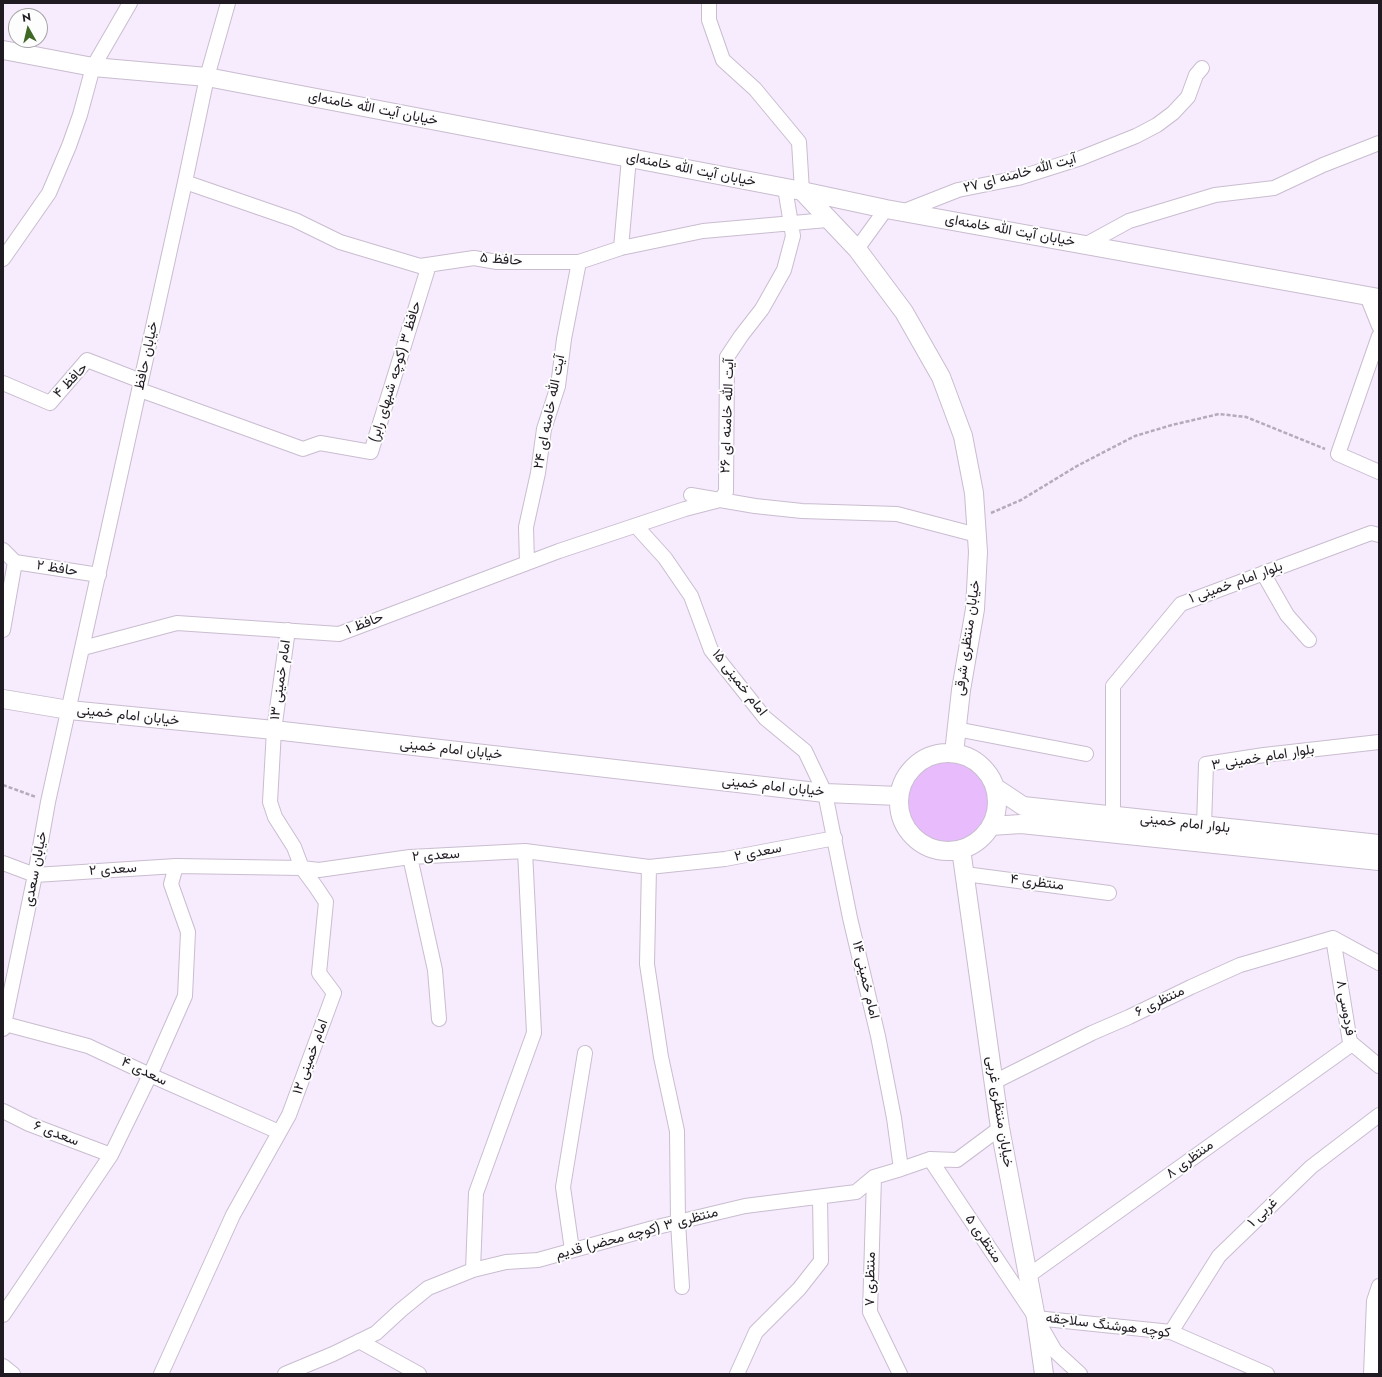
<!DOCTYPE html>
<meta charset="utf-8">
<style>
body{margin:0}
#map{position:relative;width:1382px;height:1377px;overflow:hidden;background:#f7ebfe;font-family:Jost,sans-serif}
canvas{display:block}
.frame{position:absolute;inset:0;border:4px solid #201b22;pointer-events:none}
.north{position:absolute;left:8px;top:8px;width:40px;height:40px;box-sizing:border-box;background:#fdfdfd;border:1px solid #a5a3a5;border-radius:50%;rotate:352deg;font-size:11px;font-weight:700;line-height:16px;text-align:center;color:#201b22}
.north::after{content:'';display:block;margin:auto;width:14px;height:18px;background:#3f6824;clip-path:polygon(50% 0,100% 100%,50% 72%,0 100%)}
</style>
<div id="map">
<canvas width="1382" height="1377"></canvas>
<div class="frame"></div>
<div class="north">N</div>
</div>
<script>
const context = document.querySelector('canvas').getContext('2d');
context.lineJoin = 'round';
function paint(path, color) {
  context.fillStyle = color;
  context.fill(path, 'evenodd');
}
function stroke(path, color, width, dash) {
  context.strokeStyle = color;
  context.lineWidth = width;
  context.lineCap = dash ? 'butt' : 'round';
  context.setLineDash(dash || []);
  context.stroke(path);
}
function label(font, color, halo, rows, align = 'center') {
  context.font = font + ' Jost,Vazirmatn,sans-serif';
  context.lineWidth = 4;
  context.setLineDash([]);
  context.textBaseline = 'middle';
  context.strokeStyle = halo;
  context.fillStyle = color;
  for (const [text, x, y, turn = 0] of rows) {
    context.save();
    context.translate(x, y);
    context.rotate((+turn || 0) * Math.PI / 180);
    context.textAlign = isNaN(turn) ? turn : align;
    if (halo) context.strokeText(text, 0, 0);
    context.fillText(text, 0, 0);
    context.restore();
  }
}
const green = new Path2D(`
 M907 802a41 41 0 1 1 82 0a41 41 0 1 1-82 0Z`);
const path = new Path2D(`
 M991,513L1021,500L1077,466L1135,436L1172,425L1219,414L1246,417L1325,449
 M3,785L36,797`);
const minor = new Path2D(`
 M709,3V20L723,60L755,89L799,142L802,191
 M185,182L295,220L340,242L420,266L474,258L497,262H579L621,248L703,231L827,220
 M902,212L958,190L1018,178L1081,158L1136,136L1157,125L1173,113L1188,97L1196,75L1202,68
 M1085,245L1129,221L1215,195L1274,188L1323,165L1379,143
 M621,248L629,158
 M857,249L886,209
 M3,259L49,193L69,146L80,115L93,67L130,3
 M1367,296L1379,326
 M1379,336L1338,454L1379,472
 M3,383L50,403L87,360L141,381
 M140,390L303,449L320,443L371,452L429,265
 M691,495L755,506L802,511L897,514L977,535
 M636,526L665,558L691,596L711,650L765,718L805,751L825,793L850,918L878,1036L894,1118L901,1169
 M3,550L15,562L3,630
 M15,562L99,575
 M527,563L526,527L538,473L544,429L558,386L564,339L579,262
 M1263,573L1287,615L1309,640
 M83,648L177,623L339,634L559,551L685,509L720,500L726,492L727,357L741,336L762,309L784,270L793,236L785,188
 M956,729L1086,754
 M1113,816V686L1181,604L1371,533L1379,535
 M1204,826L1206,764L1264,755L1379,742
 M410,857L435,970L439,1019
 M3,863L35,875L176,866L302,868L319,870L410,857L525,851L649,867L725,859L835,838
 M649,867L647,964L661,1057L677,1131L678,1222L682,1287
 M965,874L1109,893
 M1333,938L1350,1042L1379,1066
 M1333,938L1379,963
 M5,1024L88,1046L150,1075L279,1132
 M3,1029L35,875L48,802L185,182L207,77L228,3
 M994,1082L1092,1033L1129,1017L1191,987L1240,965L1333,938
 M3,1111L29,1124L111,1155
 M930,1159L1036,1318L1055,1351L1080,1374
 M874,1177L870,1312L900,1374
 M572,1250L563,1187L585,1053
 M473,1270L476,1193L534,1033L525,851
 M1028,1276L1352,1044
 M3,1315L111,1155L150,1075L185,996L188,932L171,884L176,866
 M1036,1318L1171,1332L1267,1374
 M1171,1332L1219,1256L1311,1167L1379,1115
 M359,1341L419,1374
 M3,1366L13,1374
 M161,1374L233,1215L289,1115L334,993L319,973L326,902L316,887L302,868L294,847L275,817L270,802L274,730L288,630
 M285,1374L333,1354L376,1333L401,1310L428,1288L473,1270L506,1262L538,1260L653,1228L745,1206L856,1192L874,1177L901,1169L930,1159L957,1160L1000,1128
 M737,1374L756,1332L799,1289L821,1261L820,1197
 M1371,1374L1374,1301L1379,1286`);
const major = new Path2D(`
 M3,50L93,67L207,77L802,191L886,209L1379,298
 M802,191L857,249L904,312L941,377L963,436L974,493L978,552L975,609L961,690L954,753
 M3,699L69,710L274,730L825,793L899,796
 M899 802a49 49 0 1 1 98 0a49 49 0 1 1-98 0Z
 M996,788L1023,806L1379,844
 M991,826L1021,824L1379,861
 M961,849L1000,1128L1036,1318L1044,1374`);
const streetNames = [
 ["خیابان آیت الله خامنه‌ای",373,109,11],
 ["خیابان آیت الله خامنه‌ای",691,170,11],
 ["آیت الله خامنه ای ۲۷",1020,174,-15],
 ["خیابان آیت الله خامنه‌ای",1010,231,10],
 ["حافظ ۵",501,260,4],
 ["خیابان حافظ",147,356,-78],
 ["حافظ ۳ (کوچه شبهای رابر)",396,372,-73],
 ["حافظ ۴",71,381,-46],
 ["آیت الله خامنه ای ۲۴",550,412,-79],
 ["آیت الله خامنه ای ۲۶",728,416,-88],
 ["حافظ ۲",57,569,9],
 ["بلوار امام خمینی ۱",1236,583,-20],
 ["حافظ ۱",365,624,-21],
 ["خیابان منتظری شرقی",968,638,-82],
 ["امام خمینی ۱۳",281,680,-82],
 ["امام خمینی ۱۵",739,683,52],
 ["خیابان امام خمینی",128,716,6],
 ["خیابان امام خمینی",451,750,6],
 ["بلوار امام خمینی ۳",1263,758,-9],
 ["خیابان امام خمینی",773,787,6],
 ["بلوار امام خمینی",1185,824,6],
 ["سعدی ۲",758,853,-11],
 ["سعدی ۲",436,856,-4],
 ["خیابان سعدی",36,869,-79],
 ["سعدی ۲",113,870,-4],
 ["منتظری ۴",1037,883,7],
 ["امام خمینی ۱۴",865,980,77],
 ["منتظری ۶",1160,1002,-26],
 ["فردوسی ۸",1345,1008,80],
 ["امام خمینی ۱۲",311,1057,-70],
 ["سعدی ۴",144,1072,25],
 ["خیابان منتظری غربی",999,1112,81],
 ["سعدی ۶",56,1134,21],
 ["منتظری ۸",1190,1160,-36],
 ["غربی ۱",1263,1213,-44],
 ["منتظری ۳ (کوچه محضر) قدیم",637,1234,-15],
 ["منتظری ۵",983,1239,56],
 ["منتظری ۷",871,1279,-89],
 ["کوچه هوشنگ سلاجقه",1108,1326,7]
];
paint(green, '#e8bbfd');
stroke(minor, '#c9bdcf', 16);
stroke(major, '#c9bdcf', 20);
stroke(path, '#b4aaba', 2.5, [4, 2]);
stroke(minor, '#fff', 14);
stroke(major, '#fff', 18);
label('14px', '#201b22', '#fdfdfd', streetNames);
</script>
